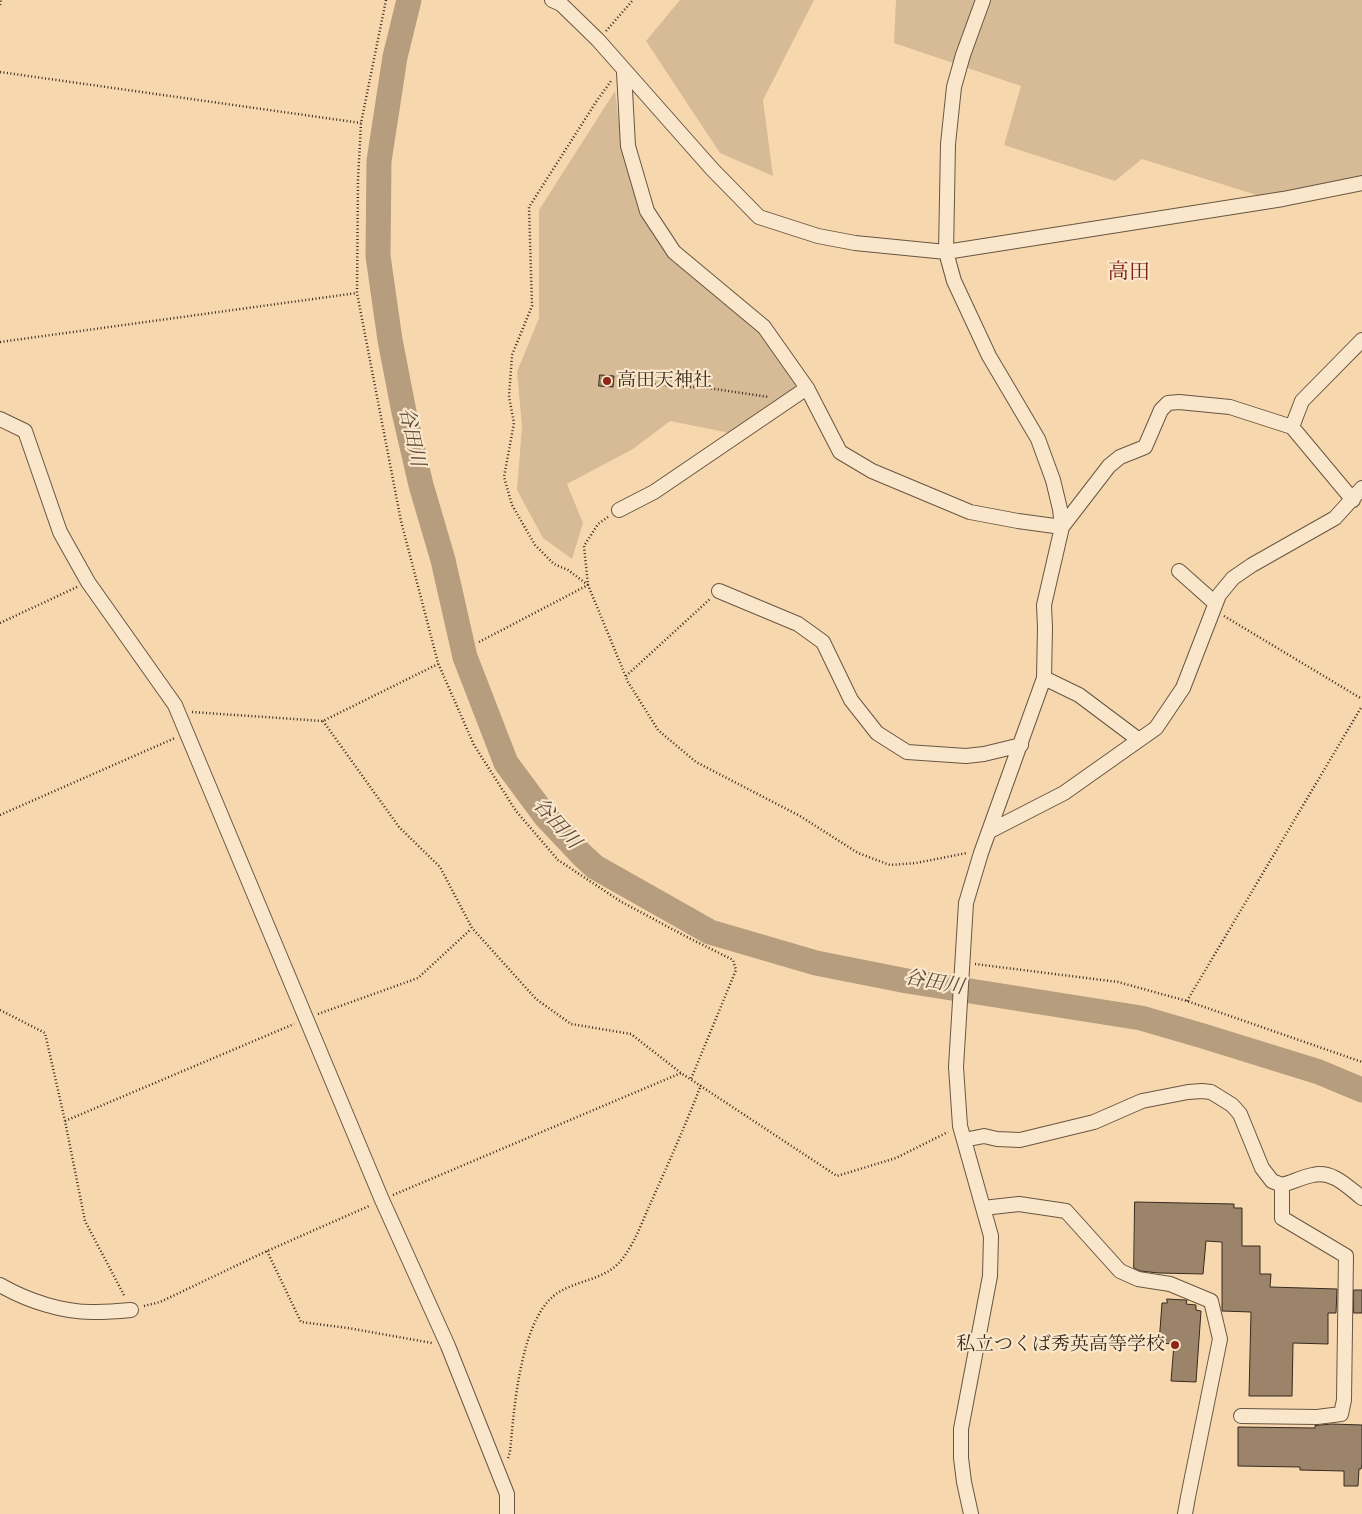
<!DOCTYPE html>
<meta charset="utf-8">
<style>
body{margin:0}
canvas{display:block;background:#f7d8ae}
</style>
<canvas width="1362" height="1514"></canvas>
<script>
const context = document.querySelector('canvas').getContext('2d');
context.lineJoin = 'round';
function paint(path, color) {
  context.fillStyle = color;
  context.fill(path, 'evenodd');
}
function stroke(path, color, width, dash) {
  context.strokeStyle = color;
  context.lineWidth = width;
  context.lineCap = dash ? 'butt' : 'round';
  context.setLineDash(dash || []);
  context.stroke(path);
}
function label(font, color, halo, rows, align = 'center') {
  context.font = font + ' "Gentium Book Plus","Noto Serif JP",serif';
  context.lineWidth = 4.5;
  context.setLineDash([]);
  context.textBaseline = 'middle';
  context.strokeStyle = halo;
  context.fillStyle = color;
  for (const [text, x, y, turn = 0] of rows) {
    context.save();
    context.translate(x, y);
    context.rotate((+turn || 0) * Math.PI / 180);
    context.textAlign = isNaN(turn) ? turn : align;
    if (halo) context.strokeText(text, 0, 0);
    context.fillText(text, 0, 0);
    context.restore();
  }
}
const green = new Path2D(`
 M680,0H814L763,100L773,176L720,153L646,41Z
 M896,0H1362V179L1263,197L1142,159L1115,181L1004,145L1021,86L894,43Z
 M615,91L622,148L642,215L669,257L752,324L777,357L801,384L730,433L670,421L633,449L567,484L583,523L572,559L543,538L517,490L522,426L517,372L539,318V210Z`);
const river = new Path2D(`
 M409,0L395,57L379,161L378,256L390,340L404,412L421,485L443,560L465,657L506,763L546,817L582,855L595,867L710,932L816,963L907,981L1141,1018L1203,1036L1319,1072L1362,1090`);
const building = new Path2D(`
 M600,375L614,376L613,387L599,386Z
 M1135,1202L1234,1204V1208H1242V1246H1260V1274H1271L1270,1287L1337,1289L1336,1313H1328V1344L1293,1343L1292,1396H1249L1251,1312L1222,1311V1242L1206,1241L1203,1274L1159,1273L1140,1271L1134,1268Z
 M1354,1290H1362V1313H1354Z
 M1167,1299L1185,1300H1187L1186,1304L1196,1305V1310L1201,1311L1196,1382L1171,1381L1174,1344L1159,1343L1162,1303H1167Z
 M1332,1424L1362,1425V1464L1361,1469H1359L1358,1486H1344V1471L1300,1470V1467L1238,1466V1427L1315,1428V1426Z`);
const path = new Path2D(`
 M386,0L361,123L358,180L357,293L401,521L438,663L474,745L516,811L558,860L620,901L685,936L733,960L736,970L691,1079
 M0,5L1,0
 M606,31L633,0
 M0,72L361,123
 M0,342L357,293
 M627,383L708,388L769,397
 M608,517L598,524L584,546L588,585L628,682L658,730L696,762L800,816L858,853L890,865L916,863L967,853
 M588,585L568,570L554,564L535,545L512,505L504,477L514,423L509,397L512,355L532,306L529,207L596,102L611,81
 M1224,616L1362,699
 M0,623L77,587
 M479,642L588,585
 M626,676L710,599
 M192,712L323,721L438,664
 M323,721L399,827L440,867L472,928L536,999L571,1024L631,1034L681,1073L837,1176L896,1158L948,1132
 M0,815L175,738
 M975,964L1118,982L1187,1001L1362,1062
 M1187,1001L1362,706
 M0,1010L45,1033L65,1121L85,1221L125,1297
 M318,1014L418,978L471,929
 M65,1121L294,1024
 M393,1195L681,1073
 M267,1251L301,1322L348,1328L432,1343
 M144,1306L160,1302L267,1251L369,1206
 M508,1458L510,1452C514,1411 520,1312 561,1291C582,1279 608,1279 623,1258C636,1241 643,1219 652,1200C669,1162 686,1124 701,1085`);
const minor = new Path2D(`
 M552,0L561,4L598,40L712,169L759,217L818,236L855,243L946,252L1283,199L1362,183
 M624,72L628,146L647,211L674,252L764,327L807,388L840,452L872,471L970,512L1018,521L1062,527
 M0,419L25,431L60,532L88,582L175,705L382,1200L448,1346L507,1494V1514
 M1292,427L1302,401L1362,340
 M619,510L654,492L807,388
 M1062,527L1109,466L1120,457L1145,447L1161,410L1168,403L1179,402L1230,407L1292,427L1353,500
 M1179,571L1215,603
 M719,591L798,624L823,642L851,700L877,733L907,752L966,756L984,754L1021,745
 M1044,678L1079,695L1139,740
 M990,831L1064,793L1156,728L1183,688L1219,595L1233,578L1252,565L1335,518L1362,488
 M964,1140L984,1136L997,1139L1020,1140L1094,1122L1142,1101L1188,1092L1202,1091L1211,1092L1232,1105L1240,1114L1262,1168L1272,1181L1282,1185C1293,1182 1302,1177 1313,1175C1332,1170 1348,1187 1362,1198
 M983,1208L1019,1204L1066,1211L1120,1271L1138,1279L1170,1284L1211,1301L1220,1339L1188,1497L1185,1514
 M0,1285C28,1301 64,1313 96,1312C108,1312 120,1311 131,1310
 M1241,1416L1317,1417L1341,1414L1344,1400L1346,1256L1282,1218V1185
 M971,1514L964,1482L961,1458V1429L990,1276L991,1236L960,1126L956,1067L966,903L981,853L1044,678L1045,628L1044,605L1062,527L1060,509L1053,480L1038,439L989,356L954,281L946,252L948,144L954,87L963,55L983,0`);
const markers = [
 [607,381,5,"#8f2418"],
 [1175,1345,5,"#8f2418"]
];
const poiNames = [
 ["高田天神社",617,381],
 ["私立つくば秀英高等学校",1165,1345,"right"]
];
const waterNames = [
 ["谷田川",411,437,78],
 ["谷田川",556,824,48],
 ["谷田川",934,983,10]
];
const quarterNames = [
 ["高田",1129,273]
];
paint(green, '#d7ba96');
stroke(river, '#b69d7d', 25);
paint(building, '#9b8469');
stroke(building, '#382a1e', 1);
stroke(minor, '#685642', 16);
stroke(path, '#382a1e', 2.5, [1, 2.5]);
stroke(minor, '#fae6ca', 14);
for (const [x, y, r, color] of markers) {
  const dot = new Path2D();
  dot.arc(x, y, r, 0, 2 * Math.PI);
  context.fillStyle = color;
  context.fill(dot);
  stroke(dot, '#fae6ca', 2);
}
label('19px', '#382a1e', '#fae6ca', poiNames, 'left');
label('italic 20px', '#5e4c3a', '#fae6ca', waterNames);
label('21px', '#7a1f14', '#fae6ca', quarterNames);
</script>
